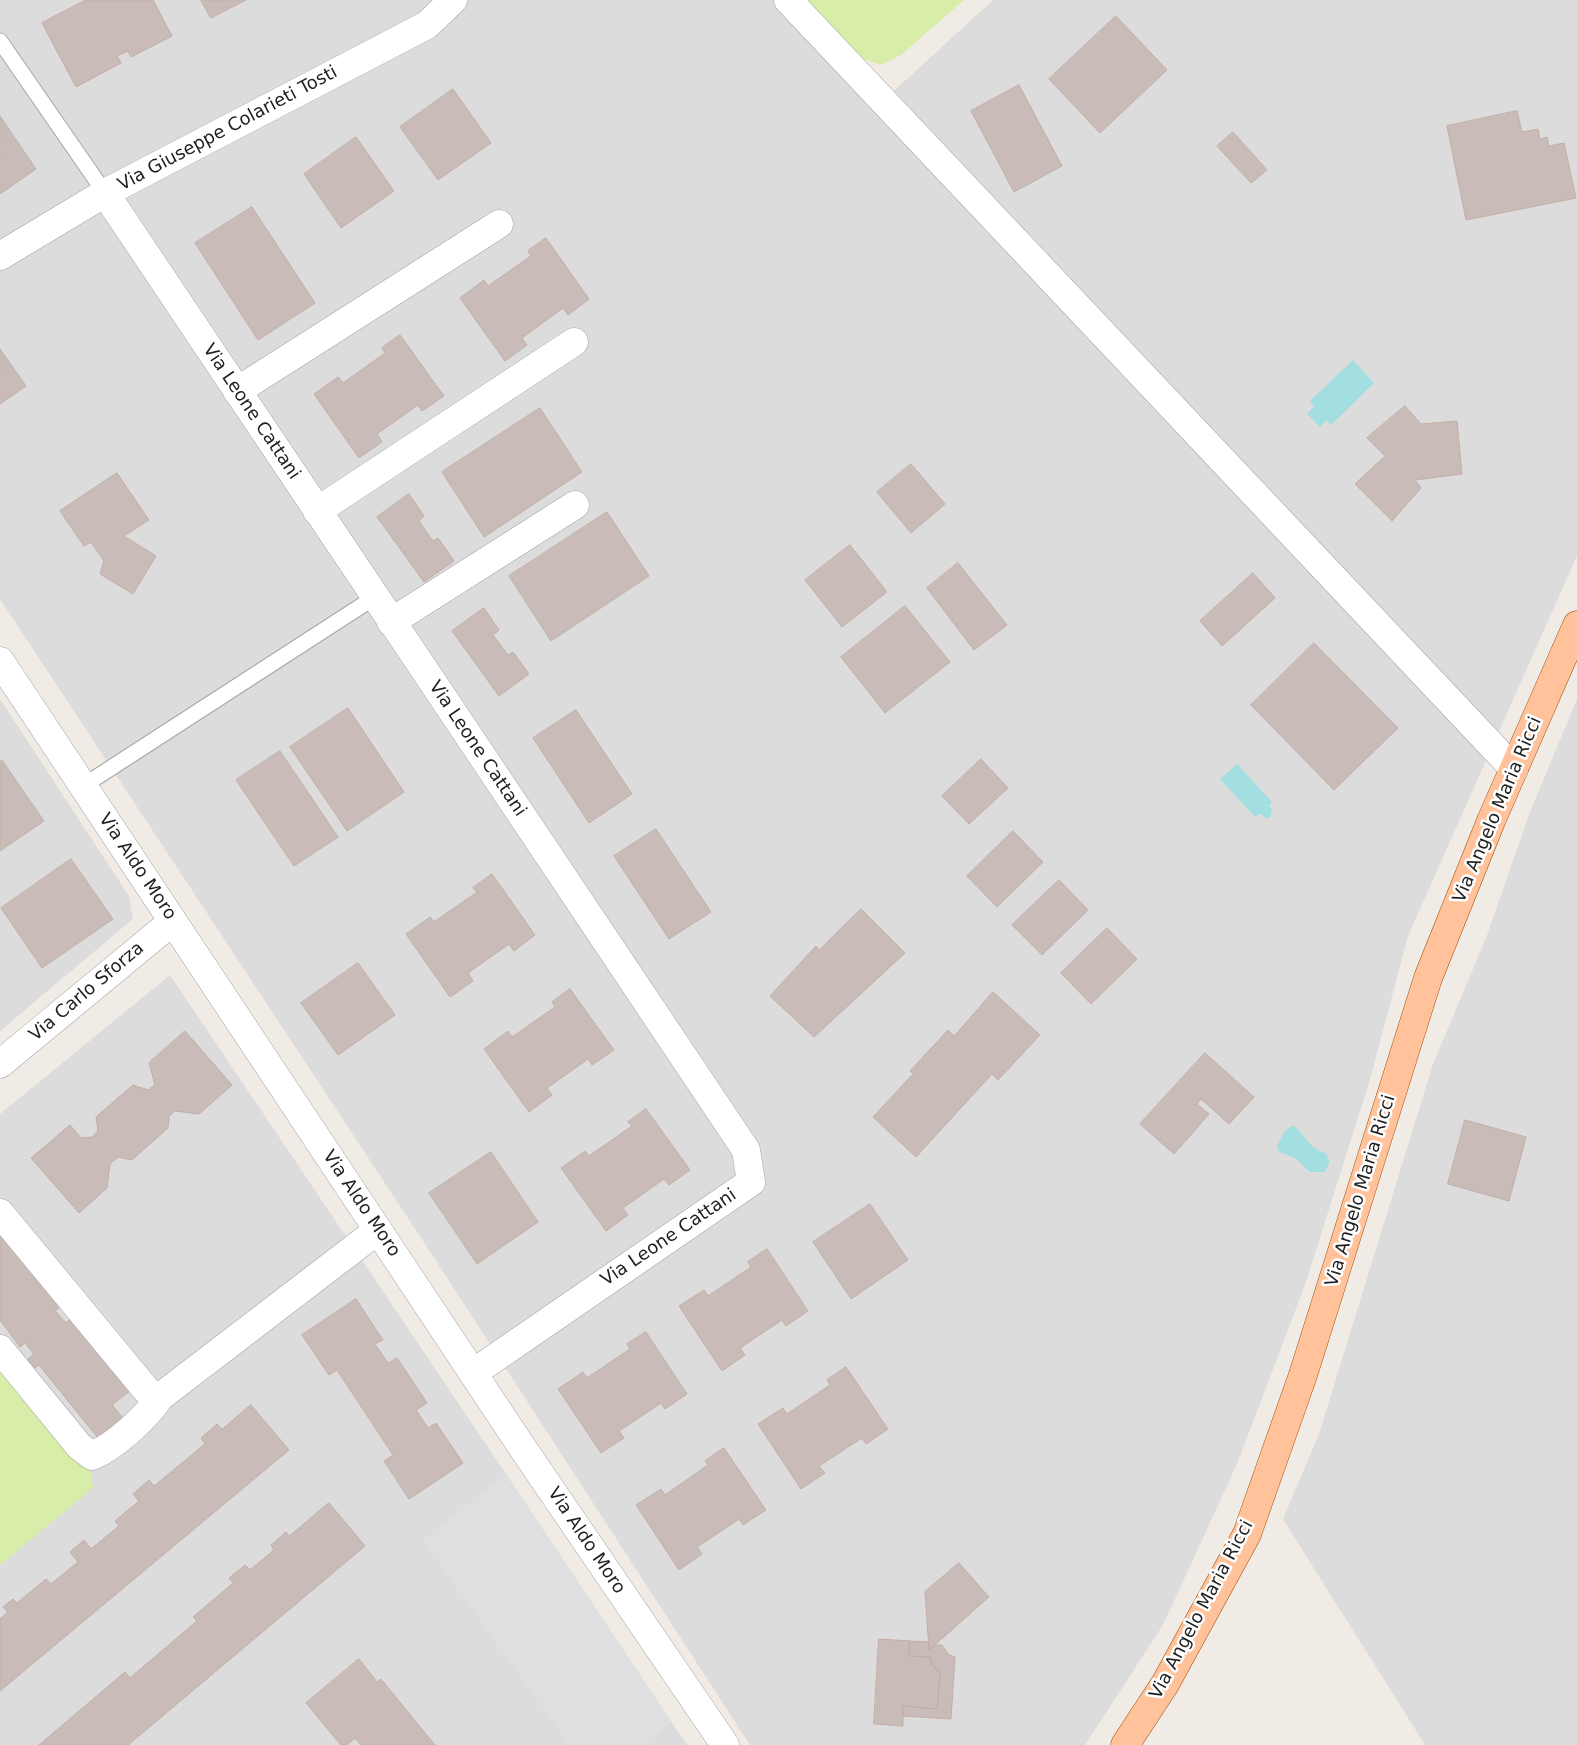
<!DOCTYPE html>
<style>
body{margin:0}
canvas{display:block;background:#f1ebe5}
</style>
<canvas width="1577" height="1745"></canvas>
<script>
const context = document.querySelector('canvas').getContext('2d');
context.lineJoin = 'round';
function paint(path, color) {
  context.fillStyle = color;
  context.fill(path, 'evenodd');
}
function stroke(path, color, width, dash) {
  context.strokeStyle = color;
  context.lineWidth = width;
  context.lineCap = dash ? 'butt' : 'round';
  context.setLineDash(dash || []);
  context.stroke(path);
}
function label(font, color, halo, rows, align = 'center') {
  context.font = font + ' "DejaVu Sans",sans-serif';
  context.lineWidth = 5;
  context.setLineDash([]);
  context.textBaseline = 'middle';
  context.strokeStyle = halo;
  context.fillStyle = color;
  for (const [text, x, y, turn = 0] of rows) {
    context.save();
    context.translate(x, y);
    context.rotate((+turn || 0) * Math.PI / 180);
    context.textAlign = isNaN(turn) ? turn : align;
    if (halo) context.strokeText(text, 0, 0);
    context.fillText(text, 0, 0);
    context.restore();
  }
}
const residential = new Path2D(`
 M0,0H789L883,101L993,0H1577V556L1408,936L1369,1083L1305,1285L1237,1464L1163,1625L1085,1745H750L427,1247L0,599Z
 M0,699L129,896L133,919L0,1031Z
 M1577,699V1745H1425L1283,1519L1319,1434L1433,1064L1486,938L1530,812Z
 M170,975L506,1474L687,1745H0V1114Z`);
const grass = new Path2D(`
 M805,0H964L901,55L881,65L863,59Z
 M0,1362L90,1468L93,1488L0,1565Z`);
const parking = new Path2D(`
 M506,1474L671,1722L644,1745H569L422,1540Z`);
const water = new Path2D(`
 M1353,360L1374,383L1331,425L1327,420L1320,427L1307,414L1314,406L1310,401Z
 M1237,764L1272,802L1269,806L1272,809L1270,818H1265L1260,813L1255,817L1220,779Z
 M1294,1126C1303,1133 1308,1144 1316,1149C1320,1152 1326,1151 1328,1157C1331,1163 1327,1168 1325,1172H1310L1295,1158L1279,1152L1277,1146C1281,1138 1284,1128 1294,1126Z`);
const building = new Path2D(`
 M86,0H153L172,36L131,57L128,51L117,56L121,63L76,87L42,23Z
 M201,0H246L211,18Z
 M1116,16L1167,70L1100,133L1049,79Z
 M1019,85L1062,166L1014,192L971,111Z
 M453,89L491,143L438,180L400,127Z
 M1517,111L1522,132L1538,129L1540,139L1547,137L1549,146L1564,143L1576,198L1466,220L1447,126Z
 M0,116L36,169L0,194Z
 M1233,132L1267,170L1251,183L1217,146Z
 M356,137L394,191L341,228L304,174Z
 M252,207L315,303L258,340L195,243Z
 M546,238L589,299L568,315L563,308L522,338L527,345L505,361L460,298L484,280L488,286L531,256L528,251Z
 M400,335L444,396L422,411L418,405L377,434L382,442L359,458L314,394L338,377L343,383L385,353L382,348Z
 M0,349L26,386L0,404Z
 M1405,406L1421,424L1457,421L1462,474L1415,480L1421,488L1392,521L1355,484L1385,456L1367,438Z
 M540,408L582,472L484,537L442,472Z
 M911,464L945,504L911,533L877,492Z
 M117,473L149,520L124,536L156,556L133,594L100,574L104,561L91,542L84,546L60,511Z
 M409,494L424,516L419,521L433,541L438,538L454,561L424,582L377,517Z
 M607,512L649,576L551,641L509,576Z
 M850,545L887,592L842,627L805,580Z
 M958,563L1007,625L974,650L927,588Z
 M1253,573L1275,598L1222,646L1200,621Z
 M905,606L950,662L885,713L841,657Z
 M484,608L499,630L493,635L508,655L513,652L529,674L499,696L452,631Z
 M1314,643L1398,728L1334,790L1251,705Z
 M348,708L404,792L347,831L290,747Z
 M576,710L632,794L589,823L533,738Z
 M280,751L338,837L294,866L236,780Z
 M981,759L1008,788L969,824L942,796Z
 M2,760L44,821L0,851V762Z
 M656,829L711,912L669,939L614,856Z
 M1013,831L1043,862L997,907L967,876Z
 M71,859L113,919L42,968L1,908Z
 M492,874L535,935L514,951L509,944L468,973L473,981L450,997L406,934L430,917L434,922L477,892L473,888Z
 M1059,880L1088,910L1042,955L1012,925Z
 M861,909L905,953L814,1037L770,996L816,946L819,950Z
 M1107,928L1137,959L1091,1004L1061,973Z
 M358,963L395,1015L338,1055L301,1003Z
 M570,989L614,1050L592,1065L588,1059L547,1088L552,1095L529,1112L484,1049L508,1031L512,1037L555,1007L552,1002Z
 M993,992L1040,1035L998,1080L992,1074L916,1157L873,1117L913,1074L910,1071L948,1030L954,1036Z
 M185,1031L232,1085L199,1114L175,1111L169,1116L168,1128L132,1160L118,1157L110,1164L107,1188L79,1213L31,1158L70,1125L81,1138L92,1137L98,1131L96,1117L133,1085L148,1090L155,1085L149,1063Z
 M1205,1053L1254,1097L1229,1124L1201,1099L1197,1104L1209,1114L1174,1154L1140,1124Z
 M646,1109L690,1170L669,1185L664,1179L623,1208L628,1215L606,1231L561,1168L585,1151L589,1156L632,1126L628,1122Z
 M1465,1120L1526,1137L1509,1201L1448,1184Z
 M491,1152L538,1222L477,1264L429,1193Z
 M870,1204L908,1260L851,1299L813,1242Z
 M2,1234L60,1307L55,1311L66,1323L71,1318L131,1390L112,1405L127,1423L102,1443L39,1365L35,1368L28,1359L34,1354L25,1343L20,1347L0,1320V1236Z
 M767,1249L808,1311L786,1326L782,1320L740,1348L745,1355L722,1371L679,1306L704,1290L708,1296L751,1267L748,1262Z
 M356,1299L383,1340L375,1344L388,1363L397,1358L427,1403L416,1410L428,1428L436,1423L463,1463L409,1499L384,1461L393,1455L337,1370L329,1375L302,1335Z
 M646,1332L687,1394L665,1409L661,1403L619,1431L624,1438L601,1453L558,1389L583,1372L587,1378L630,1349L627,1344Z
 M846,1367L888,1429L866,1444L862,1438L819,1466L825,1473L801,1489L758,1424L783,1408L787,1414L830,1385L827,1380Z
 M251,1405L289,1450L0,1691V1619L8,1612L3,1607L13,1599L17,1603L46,1579L51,1584L78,1562L70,1552L84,1540L91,1549L119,1526L115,1521L139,1501L133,1494L149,1480L154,1486L205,1444L201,1438L217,1424L222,1429Z
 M724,1448L766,1510L743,1525L739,1519L697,1547L702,1554L679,1570L636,1505L661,1489L665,1495L708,1465L705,1461Z
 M329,1503L365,1546L128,1745H39L125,1672L130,1678L197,1621L193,1617L233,1583L229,1578L245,1565L250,1570L274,1550L271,1545L286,1532L289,1536Z
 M959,1563L989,1597L929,1650L925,1592Z
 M879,1639L910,1641L909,1656L931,1657V1664L940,1672L937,1709L903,1706V1726L874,1724Z
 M910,1641L929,1642V1650L934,1645H942L949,1655L955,1657L951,1719L903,1716V1706L937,1709L940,1672L931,1664V1657L909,1656Z
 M359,1659L377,1682L381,1679L435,1745H361L355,1738L347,1745H341L306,1703Z`);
const service = new Path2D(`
 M0,41L105,193
 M83,786L375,597`);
const minor = new Path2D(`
 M788,0L1514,769
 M105,193L746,1150L751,1182L473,1373
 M0,256L105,193L427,25L453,0
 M237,391L499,224
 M317,511L574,342
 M391,622L575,505
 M0,661L522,1447L725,1745
 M0,1064L173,921
 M0,1213L148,1392L160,1397L378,1230
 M0,1349L79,1446L92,1456C115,1446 146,1418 160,1397`);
const primary = new Path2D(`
 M1125,1745L1165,1684L1247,1534L1303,1375L1428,978L1491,821L1577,625`);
const streetNames = [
 ["Via Giuseppe Colarieti Tosti",228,129,-28],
 ["Via Leone Cattani",251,412,56],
 ["Via Leone Cattani",477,749,56],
 ["Via Angelo Maria Ricci",1498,810,-67],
 ["Via Aldo Moro",137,867,56],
 ["Via Carlo Sforza",87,992,-40],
 ["Via Angelo Maria Ricci",1361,1191,-73],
 ["Via Aldo Moro",361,1204,56],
 ["Via Leone Cattani",669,1238,-34],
 ["Via Aldo Moro",586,1541,56],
 ["Via Angelo Maria Ricci",1202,1610,-62]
];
paint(residential, '#dddcdc');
paint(grass, '#d7eda8');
paint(parking, '#dfdfdf');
paint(water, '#a3dee0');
paint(building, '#c9bcb8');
stroke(building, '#c3aea6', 1);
stroke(service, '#a6a6a6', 17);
stroke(minor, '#a6a6a6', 29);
stroke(primary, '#9a4b00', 29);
stroke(service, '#fff', 15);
stroke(minor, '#fff', 28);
stroke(primary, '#ffc29b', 28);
label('18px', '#1f1f1f', '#fff', streetNames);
</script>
